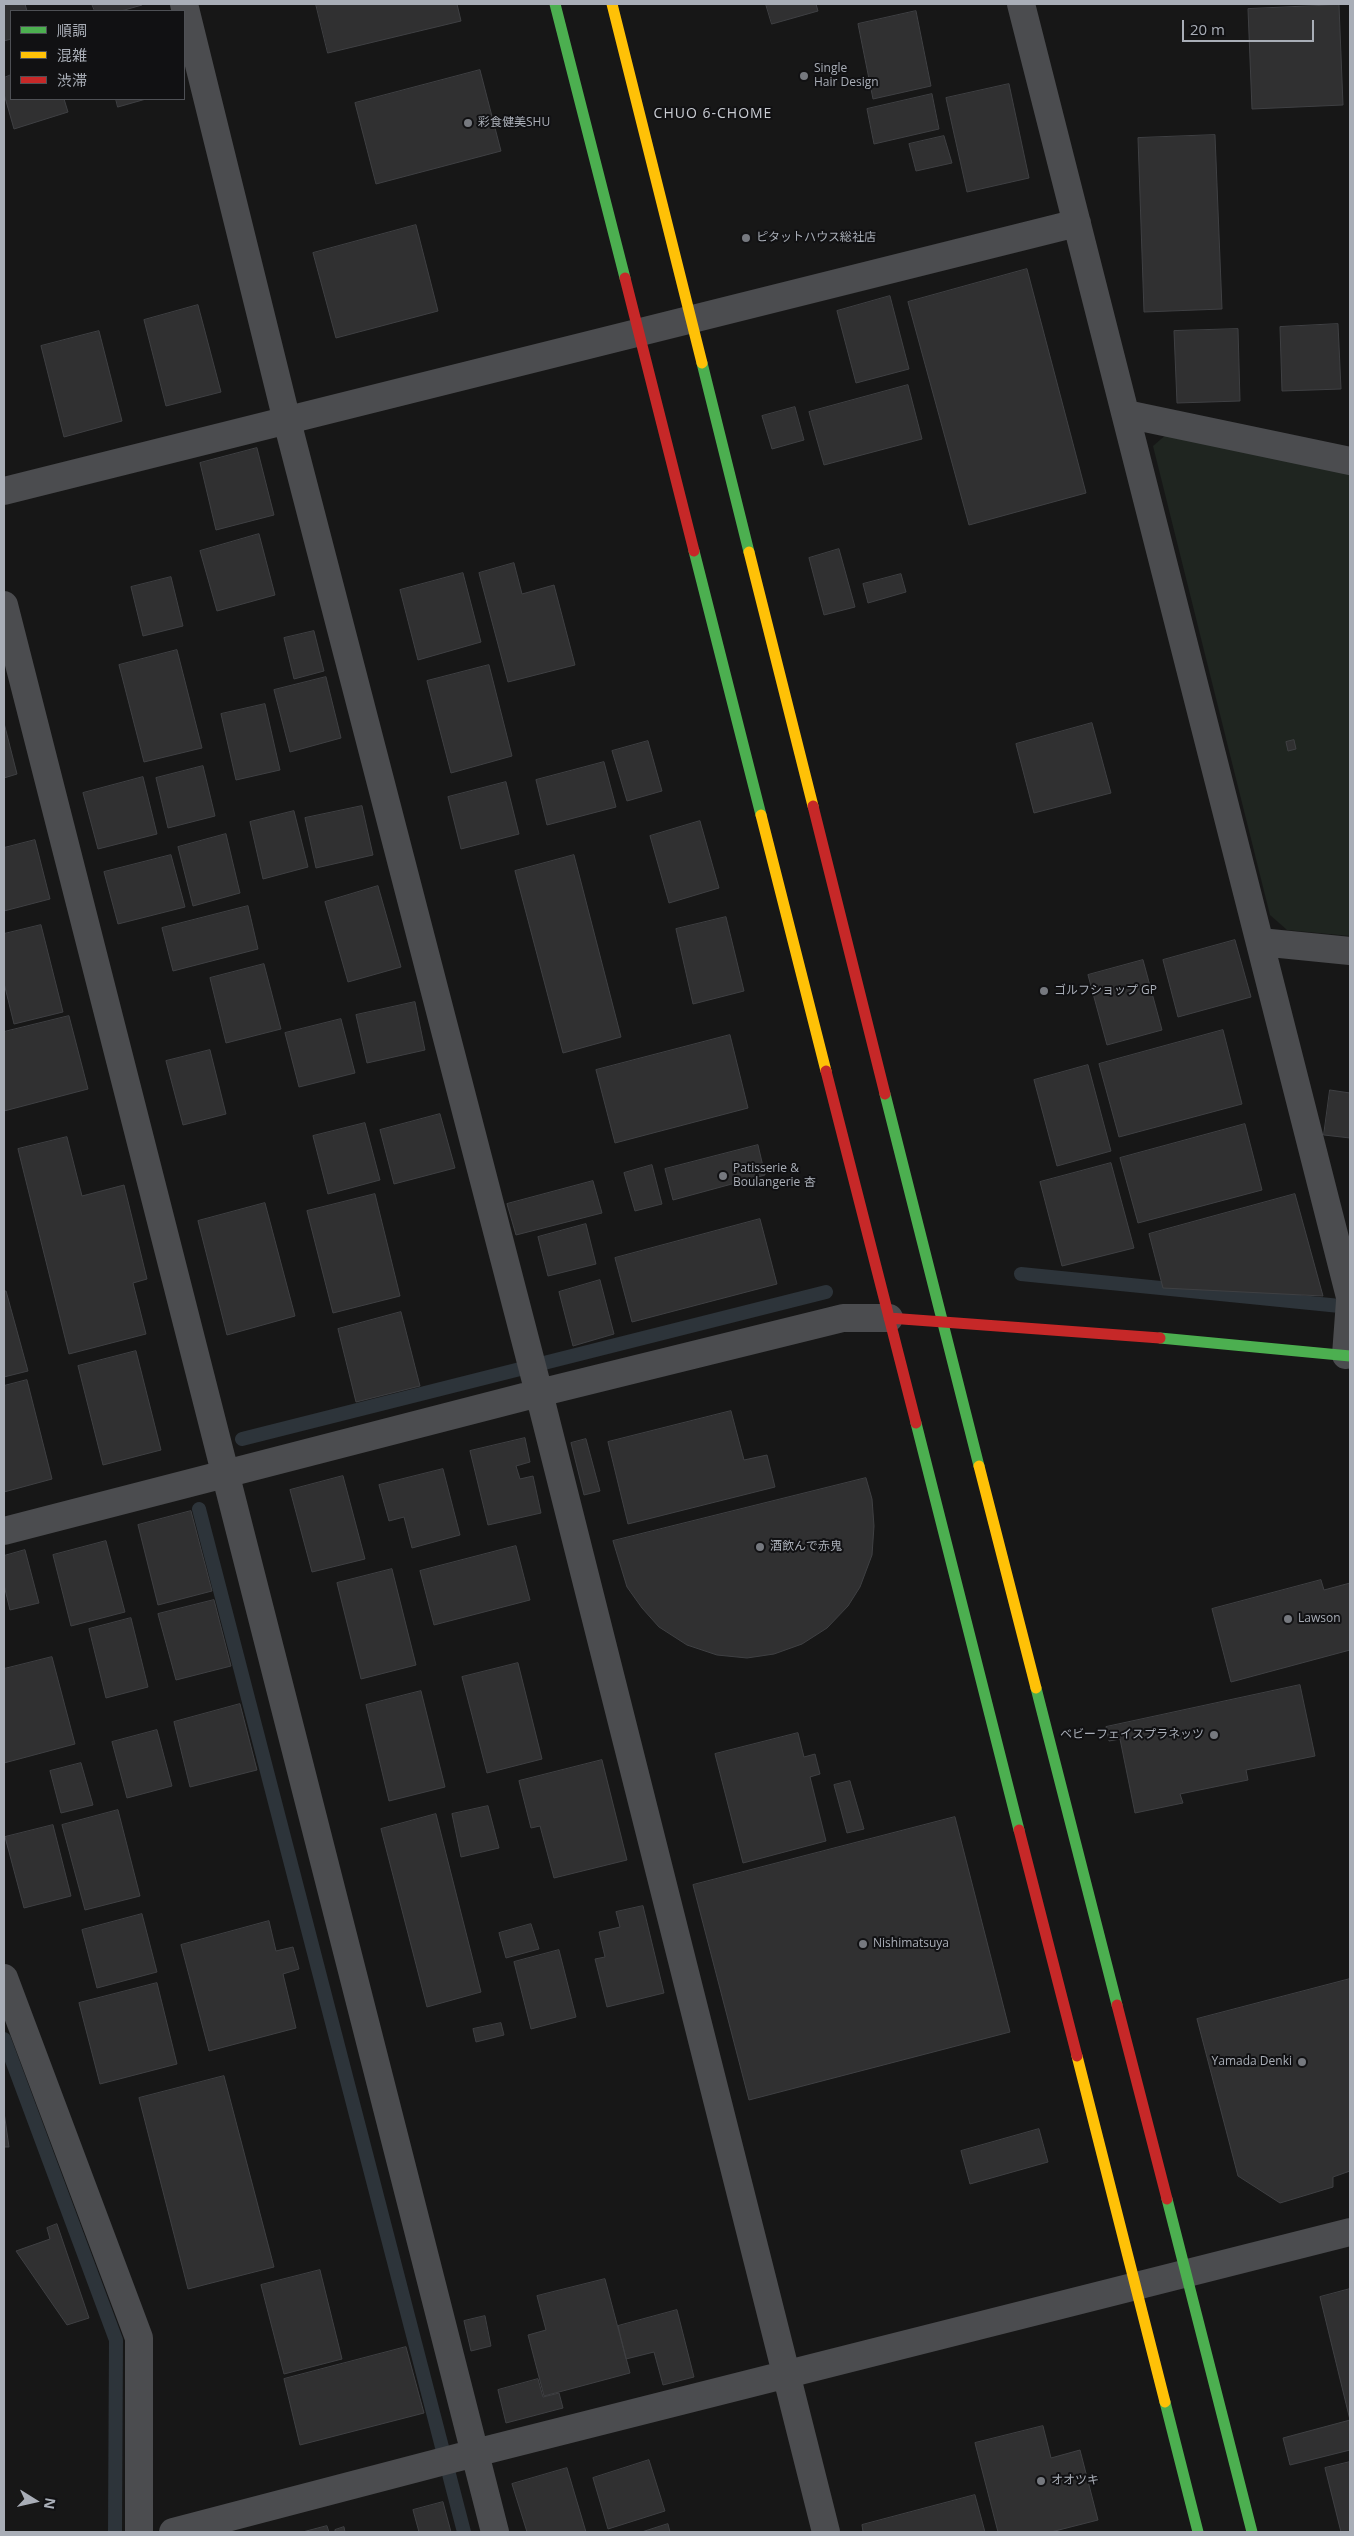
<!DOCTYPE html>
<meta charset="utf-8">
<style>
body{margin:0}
#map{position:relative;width:1354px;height:2536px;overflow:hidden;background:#171717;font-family:"Open Sans","Noto Sans JP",sans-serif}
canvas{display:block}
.frame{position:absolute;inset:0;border:5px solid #a9aeb7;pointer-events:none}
.legend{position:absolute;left:10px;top:10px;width:175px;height:90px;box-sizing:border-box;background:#111113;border:1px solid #4e5055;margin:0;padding:6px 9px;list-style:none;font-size:15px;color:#a9aeb7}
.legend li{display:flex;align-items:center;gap:10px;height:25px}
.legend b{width:25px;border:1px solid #4e5055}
.north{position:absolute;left:10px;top:2476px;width:50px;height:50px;-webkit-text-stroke:4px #111113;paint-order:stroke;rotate:100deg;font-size:14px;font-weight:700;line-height:20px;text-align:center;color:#a9aeb7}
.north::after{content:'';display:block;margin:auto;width:18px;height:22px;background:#a9aeb7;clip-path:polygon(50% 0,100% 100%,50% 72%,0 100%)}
.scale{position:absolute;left:1182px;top:20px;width:132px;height:22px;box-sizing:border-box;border:2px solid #a9aeb7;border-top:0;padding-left:6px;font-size:15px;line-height:18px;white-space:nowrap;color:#a9aeb7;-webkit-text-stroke:4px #111113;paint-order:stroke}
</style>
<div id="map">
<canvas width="1354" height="2536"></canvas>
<div class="frame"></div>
<ul class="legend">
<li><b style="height:6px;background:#4caf50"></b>順調</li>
<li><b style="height:6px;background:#ffc107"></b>混雑</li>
<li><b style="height:6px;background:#c62828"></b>渋滞</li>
</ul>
<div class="north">N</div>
<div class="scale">20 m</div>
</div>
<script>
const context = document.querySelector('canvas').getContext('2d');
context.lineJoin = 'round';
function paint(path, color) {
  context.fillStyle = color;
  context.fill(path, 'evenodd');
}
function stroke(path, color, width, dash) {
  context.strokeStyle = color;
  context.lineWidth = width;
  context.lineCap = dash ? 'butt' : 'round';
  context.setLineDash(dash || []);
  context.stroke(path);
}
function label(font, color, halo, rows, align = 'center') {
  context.font = font + ' "Open Sans","Noto Sans JP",sans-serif';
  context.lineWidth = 4;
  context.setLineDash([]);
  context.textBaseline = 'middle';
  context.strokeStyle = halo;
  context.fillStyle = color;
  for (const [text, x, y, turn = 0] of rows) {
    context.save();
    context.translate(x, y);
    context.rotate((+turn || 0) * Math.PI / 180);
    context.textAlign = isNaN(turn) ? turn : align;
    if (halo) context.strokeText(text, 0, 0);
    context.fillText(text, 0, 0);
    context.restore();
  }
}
const green = new Path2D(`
 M1168,433L1350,471V936L1287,930L1270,915L1153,446Z`);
const stream = new Path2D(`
 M1021,1274L1350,1307
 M242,1439L826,1292
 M199,1509L464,2532
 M4,2039L116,2340L115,2532`);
const building = new Path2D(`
 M4,4H25L27,11H11V39L4,41Z
 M92,4H141L142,5L121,11H95Z
 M316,4H457L461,21L328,53Z
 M766,4H816L818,11L772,24Z
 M1339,5L1343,105L1252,109L1248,9Z
 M916,11L931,86L873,99L858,24Z
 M480,70L501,151L376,184L355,103Z
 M11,75V99H64L68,112L14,129L4,94V78Z
 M1009,84L1029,178L967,192L946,98Z
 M932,94L939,129L874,144L867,109Z
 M116,99H146L118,107Z
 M1215,135L1222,309L1144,312L1138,138Z
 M944,136L952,163L916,171L909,144Z
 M416,225L438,311L336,338L313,253Z
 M1027,269L1086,493L969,525L908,302Z
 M890,296L909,369L856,383L837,311Z
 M198,305L221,392L166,406L144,320Z
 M1338,324L1341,389L1282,391L1280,327Z
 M1238,329L1240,401L1177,403L1174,331Z
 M99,331L122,421L64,437L41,346Z
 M908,385L922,439L824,465L809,412Z
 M795,407L804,440L772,449L762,416Z
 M257,448L274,515L216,530L200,463Z
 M259,534L275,595L217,611L200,551Z
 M839,549L855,607L824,615L809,558Z
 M514,563L522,594L554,585L575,665L508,682L479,573Z
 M463,573L481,642L418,660L400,590Z
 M901,574L906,592L868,603L863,584Z
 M171,577L183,626L143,636L131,587Z
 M314,631L324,671L294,679L284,638Z
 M177,650L202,748L144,762L119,665Z
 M489,665L512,756L451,773L427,681Z
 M326,677L341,738L290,752L274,690Z
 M265,704L280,770L236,780L221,714Z
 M4,723L17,774L4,778Z
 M1092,723L1111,793L1034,813L1016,744Z
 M1294,740L1296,749L1288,751L1286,742Z
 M648,741L662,791L627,801L612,751Z
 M604,762L616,807L547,825L536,780Z
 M203,766L215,816L168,828L156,778Z
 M143,777L157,834L98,849L83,793Z
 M506,782L519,834L461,849L448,797Z
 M362,806L373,855L316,868L305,818Z
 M294,811L308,867L263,879L250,822Z
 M700,821L719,888L669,903L650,836Z
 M226,834L240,893L193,906L178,847Z
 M35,840L50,899L4,911V848Z
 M171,855L185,907L118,924L104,872Z
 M574,855L621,1037L563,1053L515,871Z
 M378,886L401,967L348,982L325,902Z
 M248,906L258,949L173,971L162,928Z
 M726,917L744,991L693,1004L676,929Z
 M41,925L63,1012L14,1024L4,983V934Z
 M1235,940L1251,997L1178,1017L1163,960Z
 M1143,960L1162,1030L1107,1045L1088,975Z
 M264,964L281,1029L226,1043L210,978Z
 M415,1002L425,1050L367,1063L356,1015Z
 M69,1016L88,1089L4,1111V1032Z
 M341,1019L355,1073L299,1087L285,1033Z
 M1223,1030L1242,1104L1119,1137L1099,1064Z
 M730,1035L748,1108L615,1143L596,1070Z
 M210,1050L226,1114L183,1125L166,1061Z
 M1088,1065L1111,1151L1057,1166L1034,1080Z
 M1330,1090L1350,1093V1138L1324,1135Z
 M440,1114L455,1168L394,1184L380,1130Z
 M365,1123L380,1180L328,1194L313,1136Z
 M1245,1124L1262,1190L1138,1223L1120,1158Z
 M67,1137L82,1196L124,1185L147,1279L133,1283L146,1334L69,1354L18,1149Z
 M758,1145L765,1175L673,1200L665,1169Z
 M1111,1163L1134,1248L1062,1266L1040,1182Z
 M652,1165L662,1204L635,1211L624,1173Z
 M593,1181L602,1213L516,1235L507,1204Z
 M375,1194L400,1296L333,1313L307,1211Z
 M1295,1194L1323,1296L1163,1288L1149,1234Z
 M265,1203L295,1316L227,1335L198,1221Z
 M760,1219L777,1284L632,1322L615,1258Z
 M586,1224L596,1264L548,1276L538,1237Z
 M600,1280L614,1334L573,1346L559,1292Z
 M4,1291H6L28,1371L4,1377Z
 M401,1312L420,1386L356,1402L338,1329Z
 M136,1351L161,1450L103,1465L78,1366Z
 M27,1380L52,1479L4,1492V1386Z
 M731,1411L744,1460L767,1455L775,1487L628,1524L608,1442Z
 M525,1438L530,1462L516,1466L520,1479L533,1476L541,1513L488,1525L470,1451Z
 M586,1439L600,1491L584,1495L571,1443Z
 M443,1469L460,1535L412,1548L404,1517L389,1521L379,1485Z
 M343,1476L365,1559L312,1572L290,1490Z
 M866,1478L872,1499L874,1526L872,1555L860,1587L848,1606L827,1628L802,1644L774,1654L747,1658L717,1655L687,1645L659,1627L642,1608L627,1587L613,1541Z
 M191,1511L212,1591L158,1605L138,1525Z
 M106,1541L125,1612L71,1626L53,1555Z
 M516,1546L530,1600L434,1625L420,1571Z
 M25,1550L39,1603L10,1610L4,1585V1556Z
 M392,1569L416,1665L361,1679L337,1583Z
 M1321,1580L1324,1590L1350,1583V1650L1231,1682L1212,1609Z
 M214,1600L231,1666L176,1680L158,1614Z
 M131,1618L148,1687L106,1698L89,1629Z
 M52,1657L75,1744L4,1763V1669Z
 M518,1663L542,1759L487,1773L462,1677Z
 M1300,1685L1315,1756L1246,1770L1248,1780L1180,1794L1183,1803L1135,1813L1120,1739L1109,1741L1106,1727Z
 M421,1691L445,1787L389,1801L366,1705Z
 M240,1704L257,1770L190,1787L174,1722Z
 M157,1730L172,1786L127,1798L112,1742Z
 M798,1733L804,1757L815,1754L820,1774L810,1777L826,1841L743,1863L715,1754Z
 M602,1760L627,1860L554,1878L540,1826L531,1828L519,1781Z
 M81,1763L93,1805L61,1813L50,1771Z
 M850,1781L864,1829L847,1833L834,1785Z
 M488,1806L499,1848L461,1857L452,1814Z
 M118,1810L140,1896L85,1910L62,1825Z
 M436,1814L481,1992L427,2007L381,1829Z
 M955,1817L1010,2032L749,2100L693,1885Z
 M53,1825L71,1896L24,1908L5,1837Z
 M643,1906L664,1993L607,2007L595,1959L605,1957L599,1932L620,1927L616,1912Z
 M142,1914L157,1972L97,1988L82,1930Z
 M269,1921L276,1951L293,1947L299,1969L283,1974L296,2028L209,2051L181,1945Z
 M531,1924L539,1949L506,1958L499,1933Z
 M559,1950L576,2017L531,2029L514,1962Z
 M1350,1979V2171L1333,2177V2187L1280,2203L1238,2176L1197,2019Z
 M157,1983L177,2064L100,2084L79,2003Z
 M501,2023L504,2035L476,2042L473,2029Z
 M224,2076L274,2267L188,2289L139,2098Z
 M4,2112L9,2147H4Z
 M1039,2129L1048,2162L970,2184L961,2151Z
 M57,2224L89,2318L67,2325L16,2251L50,2239L47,2228Z
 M320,2270L342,2359L284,2374L261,2285Z
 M605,2279L630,2373L544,2396L528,2335L546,2330L537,2296Z
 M1350,2289V2450L1290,2465L1283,2438L1350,2420L1320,2297Z
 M677,2310L694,2377L663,2385L654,2352L626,2359L618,2326Z
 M485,2316L491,2346L471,2351L464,2321Z
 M406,2347L424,2413L300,2445L284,2379Z
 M538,2379L543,2397L559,2393L563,2408L506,2423L498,2390Z
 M1043,2426L1051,2458L1080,2450L1098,2520L1051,2532H998L975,2443Z
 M649,2460L665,2511L608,2529L593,2478Z
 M1350,2462V2532H1341L1325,2468Z
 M567,2468L586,2532H527L512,2484Z
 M975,2495L985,2532H863L862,2525Z
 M443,2502L451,2532H419L413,2510Z
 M668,2524L670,2532H642Z
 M327,2526L329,2532H303Z
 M344,2527L345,2532H335V2530Z`);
const street = new Path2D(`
 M184,4L287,421L539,1393L826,2532
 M1021,4L1350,1297
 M1126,414L1350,461
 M4,491L1077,223
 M4,605L495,2532
 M1260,942L1350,951
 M1346,1355L1350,1301
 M4,1531L539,1393L843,1318H889
 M4,1978L139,2338V2532
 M173,2532L475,2453L1350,2232`);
const fast = new Path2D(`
 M555,4L625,278
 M702,363L749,552
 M694,551L761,815
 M885,1094L979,1466
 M1160,1338L1350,1356
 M916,1423L1019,1830
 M1036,1688L1117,2005
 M1167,2199L1252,2532
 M1165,2402L1198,2532`);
const slow = new Path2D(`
 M612,4L702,363
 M749,552L813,806
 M761,815L826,1071
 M979,1466L1036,1688
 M1077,2056L1165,2402`);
const jam = new Path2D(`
 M625,278L694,551
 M813,806L885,1094
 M826,1071L916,1423
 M889,1318L1160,1338
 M1019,1830L1077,2056
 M1117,2005L1167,2199`);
const markers = [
 [804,76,5,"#76797f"],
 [468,123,5,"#76797f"],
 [746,238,5,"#76797f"],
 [1044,991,5,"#76797f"],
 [723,1176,5,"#76797f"],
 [760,1547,5,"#76797f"],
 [1288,1619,5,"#76797f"],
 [1214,1735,5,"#76797f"],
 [863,1944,5,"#76797f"],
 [1302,2062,5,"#76797f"],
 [1041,2481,5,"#76797f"]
];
const poiNames = [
 ["Single",814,69],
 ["Hair Design",814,83],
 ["彩食健美SHU",478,123],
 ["ピタットハウス総社店",756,238],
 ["ゴルフショップ GP",1054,991],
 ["Patisserie &",733,1169],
 ["Boulangerie 杏",733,1183],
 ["酒飲んで赤鬼",770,1547],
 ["Lawson",1298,1619],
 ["ベビーフェイスプラネッツ",1204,1735,"right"],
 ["Nishimatsuya",873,1944],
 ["Yamada Denki",1292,2062,"right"],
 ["オオツキ",1051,2481]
];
const neighbourhoodNames = [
 ["CHUO 6-CHOME",713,114]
];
paint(green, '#1f2520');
stroke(stream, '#2d343a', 14);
paint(building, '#303031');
stroke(building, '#3f4043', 1);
stroke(street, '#4b4c4f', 28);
stroke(fast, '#4caf50', 11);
stroke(slow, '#ffc107', 11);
stroke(jam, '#c62828', 11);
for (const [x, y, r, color] of markers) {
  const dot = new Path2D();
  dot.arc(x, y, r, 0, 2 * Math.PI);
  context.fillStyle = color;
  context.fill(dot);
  stroke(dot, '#111113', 2);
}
label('12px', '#a9aeb7', '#111113', poiNames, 'left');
context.letterSpacing = '1px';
label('14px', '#c9ccd3', '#111113', neighbourhoodNames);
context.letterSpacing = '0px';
</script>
